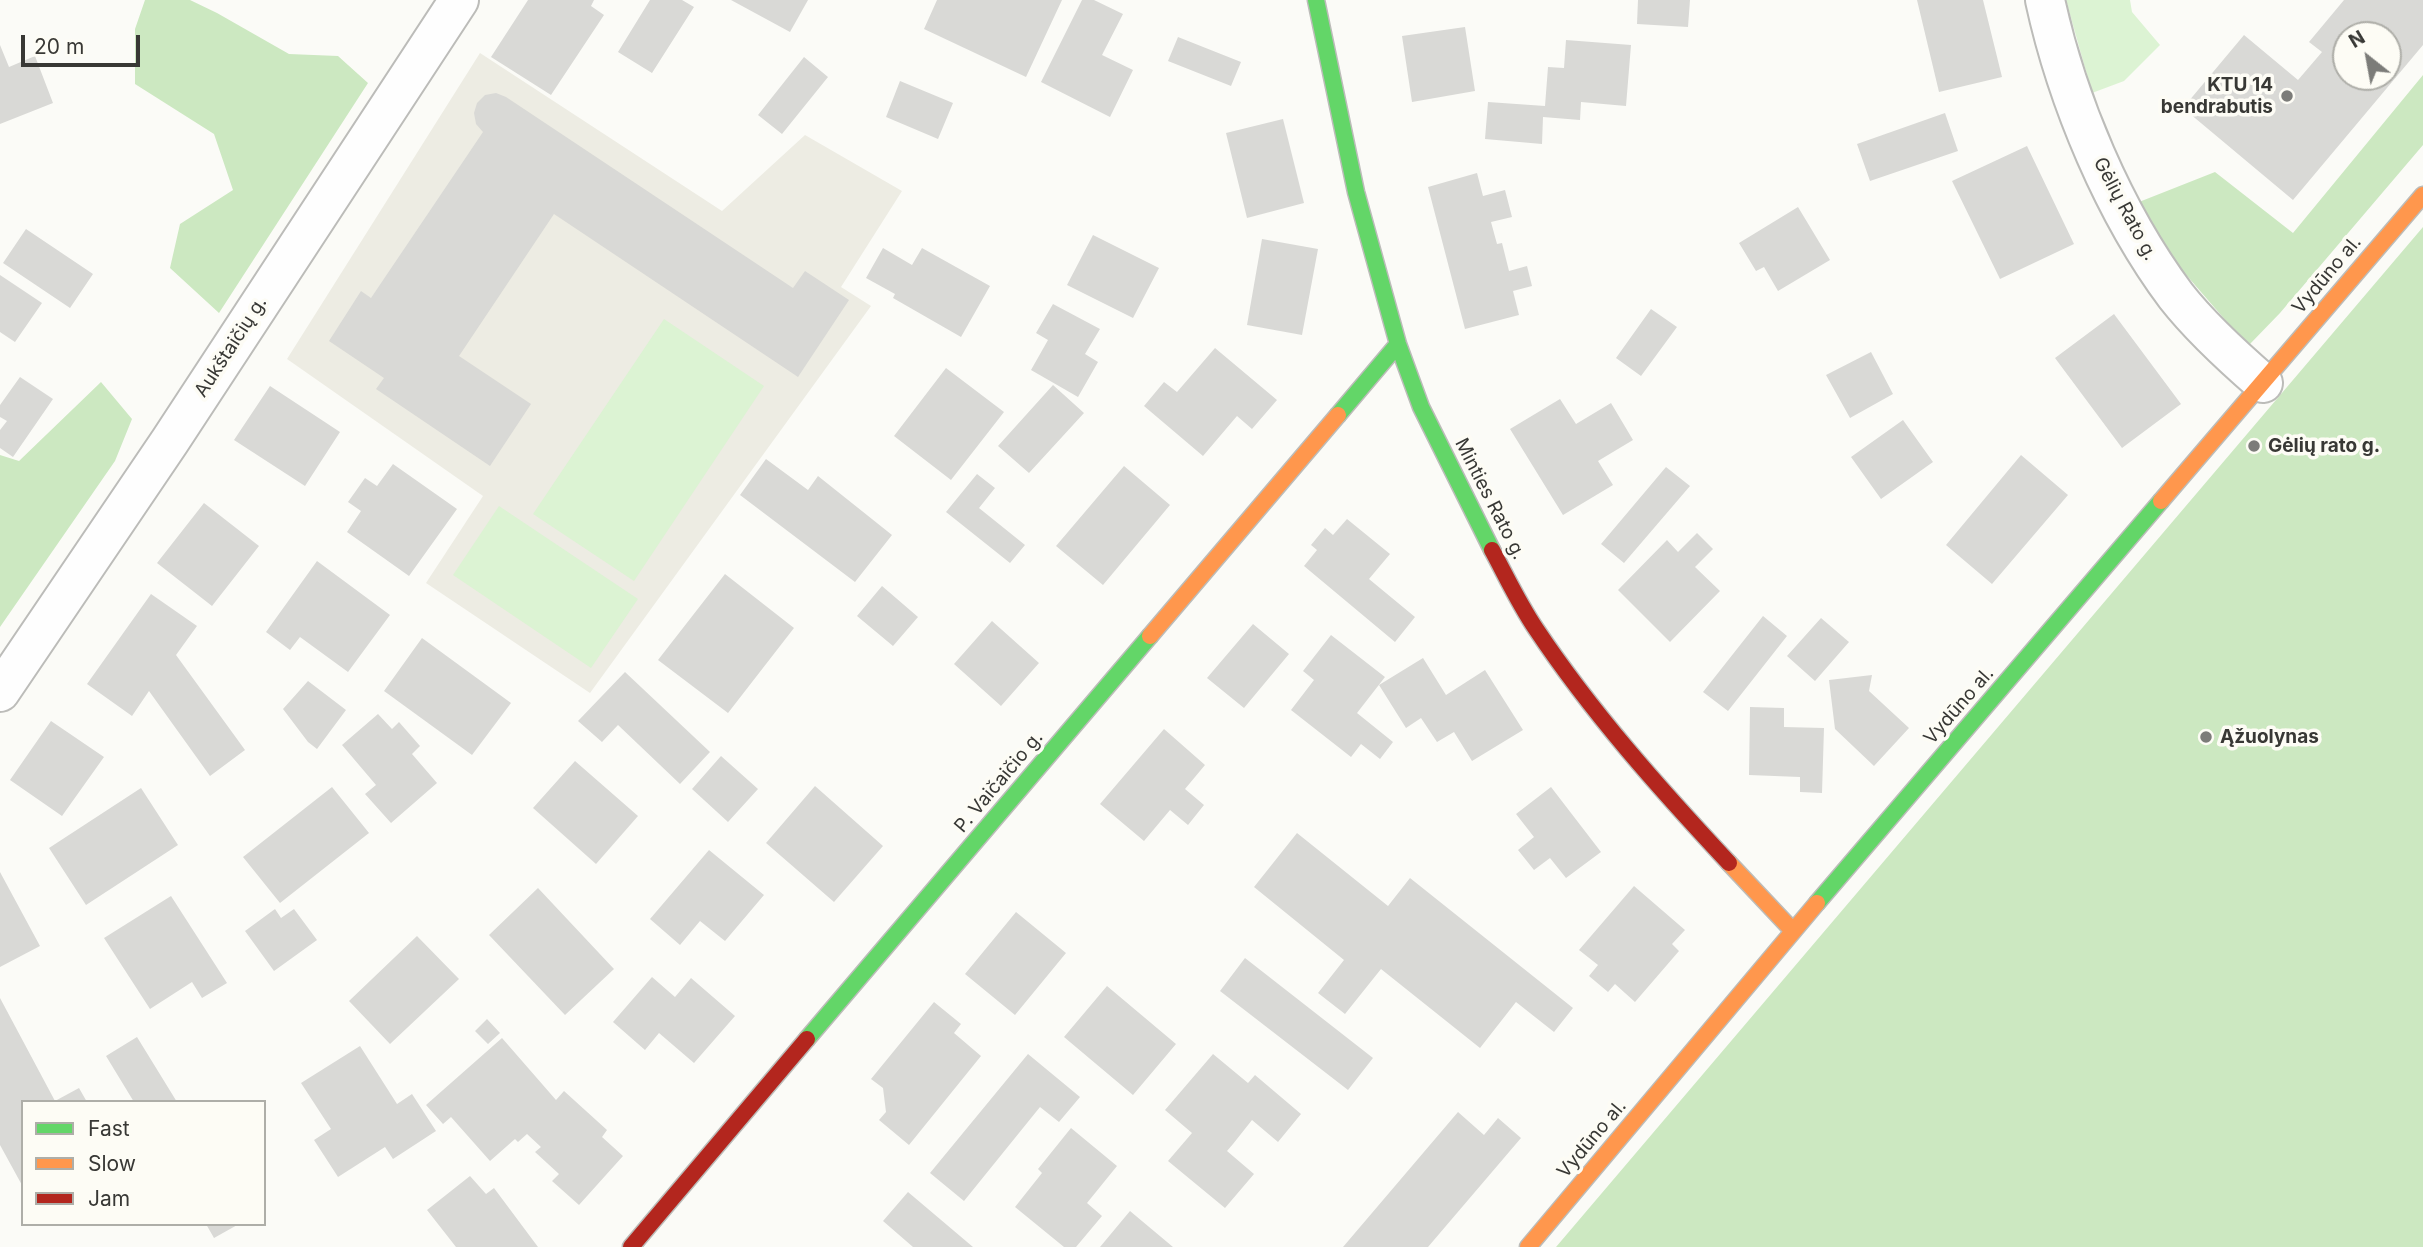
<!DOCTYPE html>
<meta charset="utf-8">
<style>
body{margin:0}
#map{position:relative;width:2423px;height:1247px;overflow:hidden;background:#fbfbf7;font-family:Inter,sans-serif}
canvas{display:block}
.legend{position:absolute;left:21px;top:1100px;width:245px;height:126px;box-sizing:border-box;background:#fdfcf5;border:2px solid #aeaea8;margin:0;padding:9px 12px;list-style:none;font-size:21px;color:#383835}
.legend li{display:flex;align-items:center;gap:14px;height:35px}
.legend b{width:35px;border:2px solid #aeaea8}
.north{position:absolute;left:2332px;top:21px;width:70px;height:70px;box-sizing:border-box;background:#fdfcf5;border:2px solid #aeaea8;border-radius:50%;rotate:329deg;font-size:19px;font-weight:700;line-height:28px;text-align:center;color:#383835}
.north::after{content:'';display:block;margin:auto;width:24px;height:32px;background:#7c7c79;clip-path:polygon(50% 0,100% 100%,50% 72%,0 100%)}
.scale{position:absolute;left:21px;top:35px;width:119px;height:32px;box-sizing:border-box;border:4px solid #383835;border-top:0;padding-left:9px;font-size:21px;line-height:24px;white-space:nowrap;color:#383835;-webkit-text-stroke:5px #fdfcf5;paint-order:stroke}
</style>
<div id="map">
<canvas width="2423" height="1247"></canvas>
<ul class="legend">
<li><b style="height:9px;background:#63d668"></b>Fast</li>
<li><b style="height:9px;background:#ff974d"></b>Slow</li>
<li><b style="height:9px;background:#b3261e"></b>Jam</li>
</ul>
<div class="north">N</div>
<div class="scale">20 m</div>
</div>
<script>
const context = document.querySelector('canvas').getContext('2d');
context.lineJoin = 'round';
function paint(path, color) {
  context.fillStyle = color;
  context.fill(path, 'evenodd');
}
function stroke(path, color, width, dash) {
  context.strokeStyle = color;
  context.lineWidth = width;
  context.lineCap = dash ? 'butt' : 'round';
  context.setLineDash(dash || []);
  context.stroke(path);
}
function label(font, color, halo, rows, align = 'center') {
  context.font = font + ' Inter,sans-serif';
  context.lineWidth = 7;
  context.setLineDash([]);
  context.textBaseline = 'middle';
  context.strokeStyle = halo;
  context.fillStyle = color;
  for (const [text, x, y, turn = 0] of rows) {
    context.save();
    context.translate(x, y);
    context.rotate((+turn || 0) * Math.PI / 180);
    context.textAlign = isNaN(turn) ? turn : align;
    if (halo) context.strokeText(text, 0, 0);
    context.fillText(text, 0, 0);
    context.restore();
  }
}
const built = new Path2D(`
 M480,53L722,211L805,135L902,191L841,287L871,306L590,693L426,583L483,496L287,359Z`);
const green = new Path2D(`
 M2066,0H2130L2132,12L2160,45L2124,81L2092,93Z
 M664,319L764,386L634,581L533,514Z
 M499,506L638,599L591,668L453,575Z`);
const forest = new Path2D(`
 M145,0H190L217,13L289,54L338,56L368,83L219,313L170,268L180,224L233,190L214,134L135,84V29Z
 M2423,75V145L2280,313L2250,344H2246L2169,255L2139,202L2215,172L2293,233Z
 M2423,227V1247H1556Z
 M101,382L132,419L115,461L0,627V455L19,461Z`);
const building = new Path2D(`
 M528,0H594L591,6L604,15L551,95L491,57Z
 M650,0H682L694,7L652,73L618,52Z
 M731,0H808L790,32Z
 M937,0H1062L1026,77L924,29Z
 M1082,0H1094L1123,14L1102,55L1133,70L1110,117L1041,82Z
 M1638,0H1690L1688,27L1637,24Z
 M1917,0H1983L2002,77L1939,92Z
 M2344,0H2423V45L2293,200L2183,108L2244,35L2298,80L2322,52L2309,42ZM2346,35H2388V77H2346Z
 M1465,27L1475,91L1412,102L1402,36Z
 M1178,37L1241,62L1231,86L1168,61Z
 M1566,40L1631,45L1626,106L1581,102L1580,120L1543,117L1542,144L1485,139L1488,102L1545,106L1548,67L1564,68Z
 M0,45L9,67L35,56L53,103L0,124Z
 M804,57L828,77L782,134L758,115Z
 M900,81L953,103L938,139L886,117Z
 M496,93L506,97L793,288L805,271L849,300L798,377L554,214L459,356L531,404L490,466L376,389L384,378L329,341L361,291L371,298L483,132L476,124L474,113L477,103L485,95Z
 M1945,113L1958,151L1870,181L1857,144Z
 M1283,119L1304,203L1247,218L1226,133Z
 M2027,146L2074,244L2000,279L1952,181Z
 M1477,173L1483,196L1505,190L1512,217L1491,222L1497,244L1502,243L1509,271L1527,266L1532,286L1513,291L1519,315L1465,329L1428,187Z
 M1798,207L1830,260L1778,291L1764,267L1756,271L1739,243Z
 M26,229L93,274L70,308L3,263Z
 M1093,235L1159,268L1133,318L1067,285Z
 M1262,239L1318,249L1302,335L1247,325Z
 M883,248L912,265L922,248L990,286L961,337L893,298L895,294L866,278Z
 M0,275L42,303L15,342L0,332Z
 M1053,304L1100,329L1085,354L1098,362L1078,397L1031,370L1048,340L1036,333Z
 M1651,309L1677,327L1641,376L1616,358Z
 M2114,314L2181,404L2122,448L2055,358Z
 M1215,348L1277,400L1252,429L1237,416L1203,456L1144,406L1164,382L1177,392Z
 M1871,352L1893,394L1850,418L1826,375Z
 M946,368L1004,412L951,480L894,436Z
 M20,377L53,399L13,457L0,448V430L7,421L0,417V405Z
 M1053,385L1084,413L1029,473L998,446Z
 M270,386L340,432L305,486L234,440Z
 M1560,399L1576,424L1611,403L1633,440L1598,461L1613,485L1563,515L1510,429Z
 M1903,420L1933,462L1881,499L1851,457Z
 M2021,455L2068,495L1992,584L1946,545Z
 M766,459L808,490L818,476L892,535L855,582L740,495Z
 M393,464L457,509L409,576L347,532L361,511L348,502L365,478L377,486Z
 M1124,466L1170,505L1103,585L1056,546Z
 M1666,467L1690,486L1624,563L1601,544Z
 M977,474L995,488L979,508L1025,545L1010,563L946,512Z
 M204,503L259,546L212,606L157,563Z
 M1347,519L1390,554L1369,579L1415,617L1395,642L1304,566L1317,550L1311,545L1325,528L1333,535Z
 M1697,533L1713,549L1695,567L1720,591L1670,642L1618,590L1667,540L1678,552Z
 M317,561L390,615L348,672L300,637L290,650L266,632Z
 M725,574L794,628L728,713L658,660Z
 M882,586L918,617L893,646L857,616Z
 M151,594L197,626L176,655L245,750L210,776L149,691L132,716L87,684Z
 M1763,616L1787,636L1728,711L1703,692Z
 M1821,618L1849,642L1815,681L1787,656Z
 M992,621L1039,663L1001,706L954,664Z
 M1253,624L1289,654L1244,708L1207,678Z
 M1331,635L1385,677L1357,713L1393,742L1380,759L1361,744L1351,757L1291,710L1314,680L1303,671Z
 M422,638L511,703L472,755L384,691Z
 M1423,658L1446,695L1485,670L1523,730L1472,761L1454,732L1437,742L1421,718L1406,728L1379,685Z
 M625,672L710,752L680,784L618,725L602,742L578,721Z
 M1872,675L1869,691L1909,728L1874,766L1835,729L1829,680Z
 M308,681L346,710L317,749L308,742L283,709Z
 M1750,707L1784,708V727L1824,728L1822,793L1800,792V777L1749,775Z
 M378,714L392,729L399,722L420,746L412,754L437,783L391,823L365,794L376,785L342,745Z
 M51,721L104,757L62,816L10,780Z
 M1164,729L1205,765L1185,789L1204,805L1188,825L1170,810L1144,841L1100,804Z
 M721,756L758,789L728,822L692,789Z
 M575,761L638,816L596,864L533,808Z
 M815,786L883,846L834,902L766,843Z
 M332,787L369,833L280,903L243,857Z
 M1551,787L1601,852L1566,878L1550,858L1534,870L1518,850L1534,837L1516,814Z
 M141,788L178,845L86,905L49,848Z
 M1297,833L1388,906L1410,878L1573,1008L1554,1032L1516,1002L1480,1048L1381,969L1345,1014L1318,993L1344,960L1254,887Z
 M709,850L764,895L725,941L700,921L680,945L650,919Z
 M0,872L40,946L0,967Z
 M1634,886L1685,930L1672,944L1679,951L1635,1002L1615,984L1608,992L1589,976L1598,965L1579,950Z
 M538,888L614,969L565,1015L489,935Z
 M171,896L227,983L202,998L192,982L150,1009L104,938Z
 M275,909L281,918L294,909L317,940L274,971L245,931Z
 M1016,912L1066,953L1015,1015L965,974Z
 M417,936L459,979L390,1044L349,1001Z
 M1245,958L1373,1058L1348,1090L1220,991Z
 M652,977L675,997L691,978L735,1016L694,1063L659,1033L645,1050L613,1022Z
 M1107,986L1176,1044L1133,1095L1064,1037Z
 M0,998L55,1101L79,1088L87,1102H23V1187L0,1145Z
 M934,1002L961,1024L954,1033L981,1056L909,1145L879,1120L886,1112L883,1088L871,1079Z
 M487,1019L500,1033L488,1044L475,1031Z
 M137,1037L177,1102H134L106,1056Z
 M502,1038L556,1100L564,1091L607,1130L602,1137L623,1156L579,1205L552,1181L559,1174L535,1152L541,1147L527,1134L518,1142L515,1139L490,1161L451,1117L443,1124L426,1105Z
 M360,1046L397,1104L412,1094L436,1131L393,1159L385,1147L338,1177L314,1140L331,1129L301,1083Z
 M1028,1054L1080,1097L1059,1122L1040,1107L964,1201L930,1173Z
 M1213,1054L1248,1083L1255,1075L1301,1114L1278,1142L1252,1120L1233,1144L1227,1151L1254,1174L1225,1208L1168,1161L1192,1133L1165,1110Z
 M1458,1112L1484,1135L1498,1118L1521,1138L1428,1247H1343Z
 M1071,1128L1117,1166L1087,1203L1102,1216L1076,1247H1064L1015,1207L1042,1173L1038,1169Z
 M470,1176L486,1194L494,1188L538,1247H456L427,1210Z
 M908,1192L973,1247H913L883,1221Z
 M1130,1211L1173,1247H1100Z
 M206,1224H239L214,1238Z`);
const street = new Path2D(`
 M2045,0C2067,101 2114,213 2176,296C2201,328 2233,357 2263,383
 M0,692L170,441L459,0`);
const fast = new Path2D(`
 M1316,0L1356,192L1398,344L1421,407L1492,550
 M1338,415L1398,344
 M1817,903L2161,501
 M807,1039L1150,636`);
const slow = new Path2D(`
 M2161,501L2423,195
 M1150,636L1338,415
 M1729,863L1793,931
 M1528,1247L1817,903`);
const jam = new Path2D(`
 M1492,550C1506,576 1519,604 1536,629C1592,713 1660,789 1729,863
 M631,1247L807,1039`);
const markers = [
 [2287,96,7,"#7c7c79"],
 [2254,446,7,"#7c7c79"],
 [2206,737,7,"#7c7c79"]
];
const poiNames = [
 ["KTU 14",2273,85,"right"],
 ["bendrabutis",2273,107,"right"],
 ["Gėlių rato g.",2268,446],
 ["Ąžuolynas",2220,737]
];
const streetNames = [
 ["Gėlių Rato g.",2125,209,62],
 ["Vydūno al.",2327,275,-50],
 ["Aukštaičių g.",231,347,-57],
 ["Minties Rato g.",1490,499,63],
 ["Vydūno al.",1959,706,-49],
 ["P. Vaičaičio g.",999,782,-50],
 ["Vydūno al.",1592,1139,-50]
];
paint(built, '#edece3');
paint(green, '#dcf3d3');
paint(forest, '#cce8c1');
paint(building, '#d9d9d6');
stroke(street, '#bcbcb9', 42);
stroke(fast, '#bcbcb9', 19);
stroke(slow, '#bcbcb9', 19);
stroke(jam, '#bcbcb9', 19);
stroke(street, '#fefefe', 38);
stroke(fast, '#63d668', 16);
stroke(slow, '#ff974d', 16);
stroke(jam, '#b3261e', 16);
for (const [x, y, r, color] of markers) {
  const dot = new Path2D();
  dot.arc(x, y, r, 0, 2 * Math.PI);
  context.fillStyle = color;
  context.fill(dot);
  stroke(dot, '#fdfcf5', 2.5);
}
label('bold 19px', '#383835', '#fdfcf5', poiNames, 'left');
label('19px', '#383835', '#fdfcf5', streetNames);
</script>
